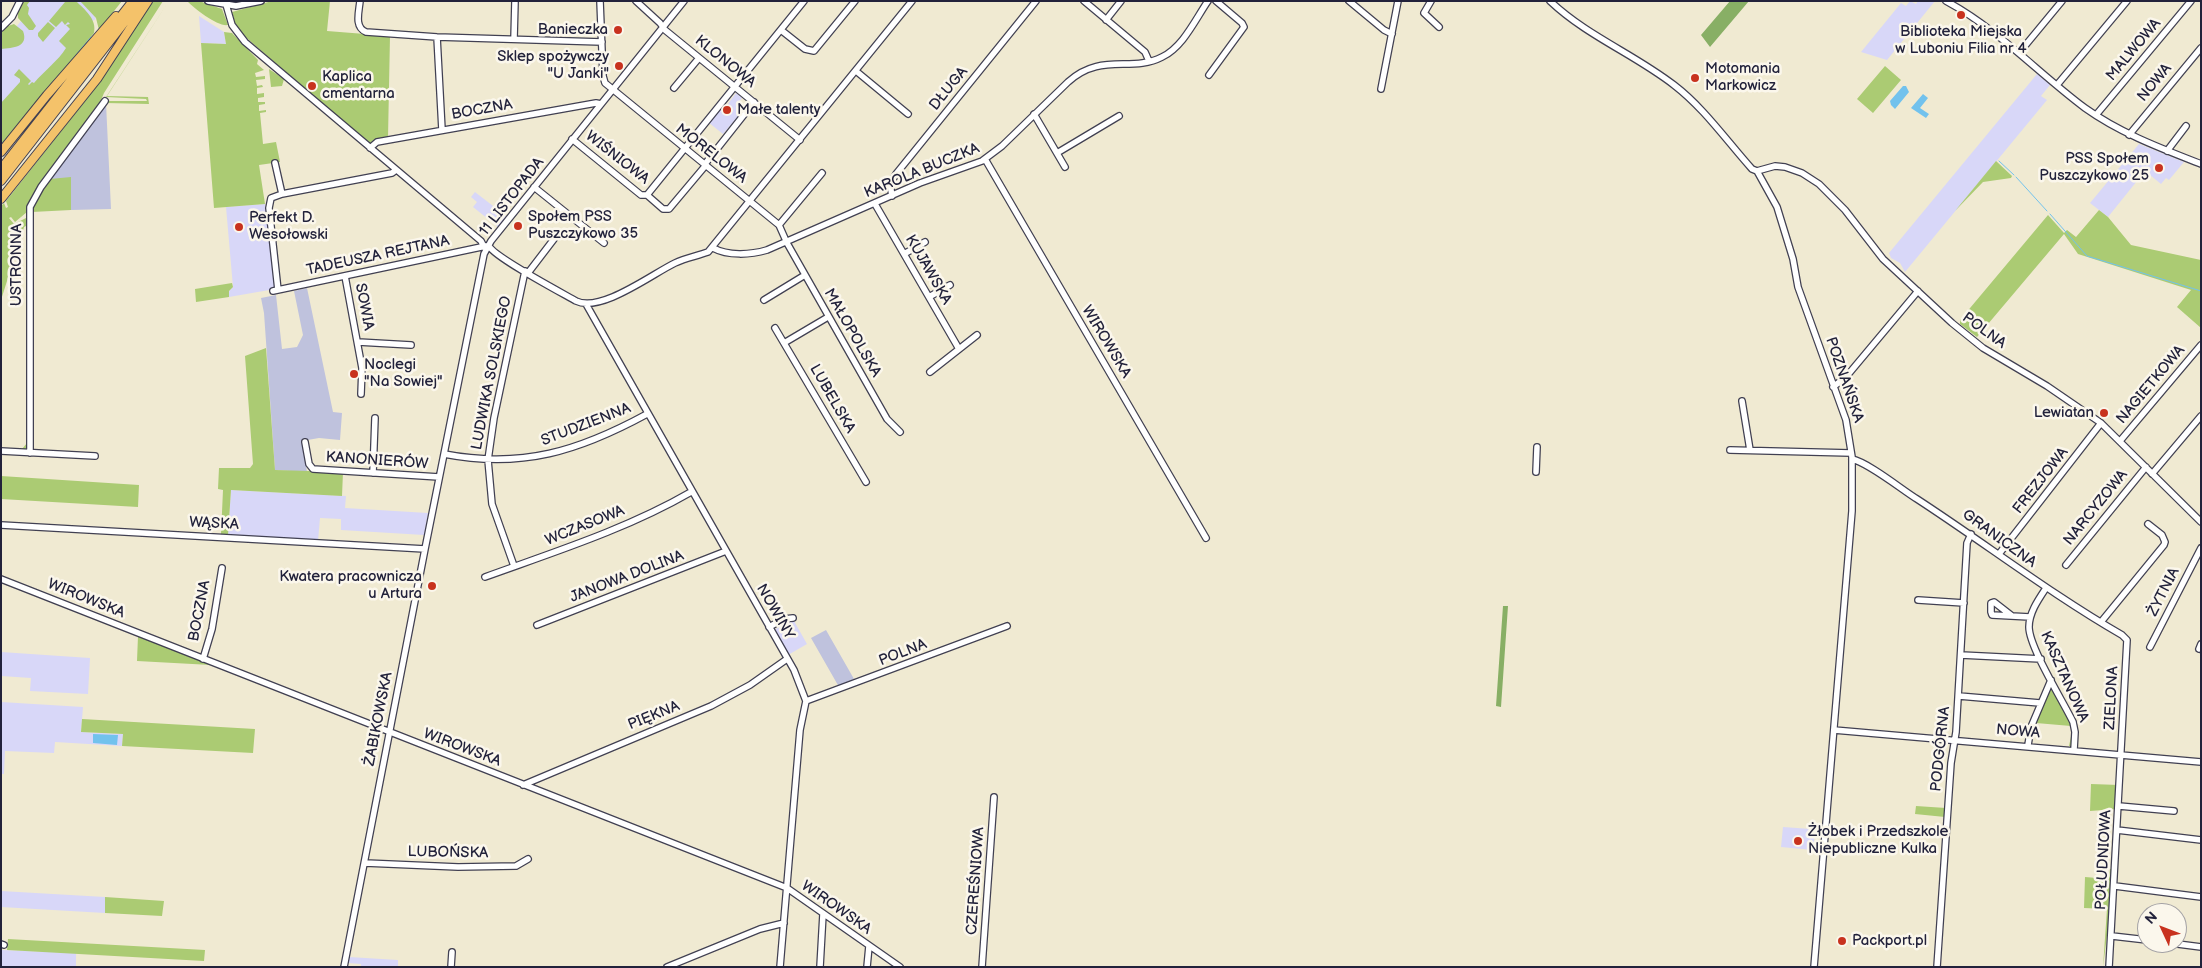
<!DOCTYPE html>
<meta charset="utf-8">
<style>
body{margin:0}
#map{position:relative;width:2202px;height:968px;overflow:hidden;background:#f0ead2;font-family:"Balsamiq Sans",sans-serif}
canvas{display:block}
.frame{position:absolute;inset:0;border:2px solid #22223b;pointer-events:none}
.north{position:absolute;left:2137px;top:903px;width:50px;height:50px;box-sizing:border-box;background:#fbf7ec;border:1px solid #a4a2a5;border-radius:50%;rotate:313deg;font-size:14px;font-weight:700;line-height:20px;text-align:center;color:#22223b}
.north::after{content:'';display:block;margin:auto;width:18px;height:22px;background:#c8321e;clip-path:polygon(50% 0,100% 100%,50% 72%,0 100%)}
</style>
<div id="map">
<canvas width="2202" height="968"></canvas>
<div class="frame"></div>
<div class="north">N</div>
</div>
<script>
const context = document.querySelector('canvas').getContext('2d');
context.lineJoin = 'round';
function paint(path, color) {
  context.fillStyle = color;
  context.fill(path, 'evenodd');
}
function stroke(path, color, width, dash) {
  context.strokeStyle = color;
  context.lineWidth = width;
  context.lineCap = dash ? 'butt' : 'round';
  context.setLineDash(dash || []);
  context.stroke(path);
}
function label(font, color, halo, rows, align = 'center') {
  context.font = font + ' "Balsamiq Sans",sans-serif';
  context.lineWidth = 5;
  context.setLineDash([]);
  context.textBaseline = 'middle';
  context.strokeStyle = halo;
  context.fillStyle = color;
  for (const [text, x, y, turn = 0] of rows) {
    context.save();
    context.translate(x, y);
    context.rotate((+turn || 0) * Math.PI / 180);
    context.textAlign = isNaN(turn) ? turn : align;
    if (halo) context.strokeText(text, 0, 0);
    context.fillText(text, 0, 0);
    context.restore();
  }
}
const built = new Path2D(`
 M25,1H86L96,19L87,24L84,33L1,131V34L17,26L21,21Z
 M1910,1L1916,4L1918,1H1935L1887,60L1861,52L1901,3L1906,6Z
 M199,16L224,32L226,44L201,43Z
 M2037,74L2050,85L2041,96L2047,100L1905,272L1900,263L1891,258L1889,253Z
 M736,93L742,98L738,103L745,108L723,134L708,122L722,106L725,108Z
 M2139,144L2184,162L2169,180L2166,178L2161,184L2145,171L2108,217L2090,203Z
 M475,192L506,216L498,227L473,207L477,202L471,197Z
 M265,204L275,289L229,297V291L233,287L226,207Z
 M231,490L346,496L345,508L428,513L424,535L341,530V519L320,518L318,541L228,535Z
 M794,621L807,644L788,655L774,630L788,622Z
 M1,652L90,658L88,694L30,691L31,678L1,676Z
 M1,702L83,707L81,732L123,734L122,746L55,742L54,753L5,751L4,774H1Z
 M1783,827L1811,829L1815,834L1813,850L1781,847Z
 M1,891L105,897V913L1,907Z
 M1,950L76,953V967H1Z
 M349,957L398,960V967H347L361,966V964L348,963Z`);
const industrial = new Path2D(`
 M106,103L111,209L71,210V178L49,180Z
 M307,288L333,412L342,413L340,440L319,438L302,441L307,472L275,470L264,313L261,298L276,295L282,349L297,347L303,335L294,291Z
 M826,630L854,679L839,687L811,638Z`);
const green = new Path2D(`
 M23,1H30L27,5L29,8L28,14L36,26L33,30H29L18,18V12Z
 M76,1C85,10 97,19 94,33L1,147V103L20,82V79L14,75L19,69L31,81L28,84L29,85L32,82L34,83C45,70 58,61 66,48L59,41L70,29L66,25L70,24L68,22L65,25L62,21L56,27L49,21L65,2Z
 M80,1H122L99,30L96,18Z
 M153,1H163L104,93L99,105L30,202L27,212L15,222L11,217L9,218L14,224L28,217V447L25,450H1V448L22,449L27,443L28,225L24,227L1,300V206L4,203L6,208L8,207L6,201L96,87Z
 M169,1L107,96L148,97L149,104L106,103L109,101H147L146,99L106,97Z
 M187,1H199L222,9L228,25C218,27 195,9 187,1Z
 M272,1H330L327,31L390,36L388,138L372,141L370,145L242,34L235,23L232,12Z
 M48,22L55,28L43,42L38,36V33Z
 M14,24L23,31C29,47 13,48 1,49V31L8,26Z
 M224,32L232,33L258,60L257,64L264,70L255,73L256,77L265,76V79L256,80L257,86L262,85L263,87L257,88V94L264,93V97L258,98V102H265V104L259,105V111L266,110V112L260,113L263,144L276,142L280,162L259,165L265,204L214,208L201,43L226,44Z
 M1885,66L1901,80L1873,113L1857,99Z
 M269,69L284,79L282,86L271,87Z
 M1996,161L2012,176L2011,178L1983,182L1955,211Z
 M71,177V210L32,212L37,197L50,179Z
 M2099,210L2108,217L2131,245L2201,260V328L2177,307L2191,290L2078,254L2064,234L1977,337L1960,324V320L2048,215L2064,233L2067,230L2076,237Z
 M232,283L233,287L229,291V297L196,302L195,289Z
 M266,348L275,470L343,472L342,496L231,490L228,535L221,534L223,490L218,489L219,468H250L253,464L245,356Z
 M1,476L139,485L138,507L1,499Z
 M138,636L211,665L137,661Z
 M2051,687L2072,725V745L2071,746H2069L2072,732L2071,726L2036,723L2033,729Z
 M82,719L255,729L253,753L122,746L123,734L81,732Z
 M2091,784L2119,785L2117,809L2090,811Z
 M1916,806L1946,808L1945,817L1915,814Z
 M2110,869H2114L2109,932L2107,935L2103,967L2107,909L2084,908L2085,877L2109,879Z
 M105,897L164,901L162,916L105,913Z
 M8,939L205,950L204,961L7,950Z`);
const forest = new Path2D(`
 M1730,1H1749L1710,47L1701,35Z
 M1503,606H1508L1501,707L1496,706Z`);
const water = new Path2D(`
 M1903,86H1906L1909,92L1895,109L1891,105L1890,101Z
 M1923,94L1928,98L1920,108L1929,114L1926,118L1911,108Z
 M93,734L118,735L117,745L93,743Z`);
const stream = new Path2D(`
 M81,93L91,80
 M1,145L91,37
 M1999,161L2014,175
 M2016,177L2047,211
 M2050,214L2087,256L2201,291`);
const minor = new Path2D(`
 M208,1L236,6L261,1
 M225,1L232,25L245,42L481,241L484,247
 M360,1C359,12 354,27 366,32L437,37L602,42
 M600,1L603,76L605,83L779,225L787,243L887,419L900,432
 M636,1L660,23L665,30L800,140
 M1084,1L1145,52L1149,61
 M1349,1L1384,30L1392,34
 M1431,1L1424,13L1439,27
 M1550,1C1587,36 1634,54 1674,85C1704,108 1726,140 1752,169L1757,171L1777,207L1793,259L1798,287L1846,420L1852,457V511L1814,967
 M1946,1C1998,29 2038,73 2085,108C2120,133 2160,148 2201,164
 M1106,20L1121,1
 M1,28L12,17L20,1
 M781,30L805,49L814,51L855,1
 M437,37L442,130
 M514,39L515,1
 M2019,53L2062,1
 M856,71L908,114
 M1209,75L1244,27L1242,23L1216,1
 M2057,85L2127,1
 M674,88L699,58
 M1381,89L1398,1
 M1034,114L1065,167
 M2096,115L2191,1
 M2129,135L2201,48
 M572,139L641,195H647
 M370,148L377,142L596,103L601,104
 M2167,151L2186,126
 M1057,153L1119,116
 M985,159L1206,538
 M275,163L282,194
 M705,164L754,102
 M1757,171L1775,166L1785,167L1802,173L1819,184L1845,210L1883,259L1952,323L1983,348L2047,386L2101,423L2201,522
 M534,187L604,243
 M647,195L804,1
 M647,195L663,209H669L706,165
 M892,196L890,184L896,174L1036,1
 M875,204L959,349
 M779,225L822,173
 M489,246C494,257 562,293 576,301C601,313 652,274 675,263C685,258 697,256 708,252L912,1
 M713,248C728,256 750,255 767,250L920,183L982,161L1002,146L1068,82C1101,52 1131,73 1162,57C1183,47 1195,20 1208,1
 M904,254L925,242
 M528,273L554,239
 M345,276L362,368L361,394
 M278,290L269,208L271,198L282,194L392,173L396,170
 M273,291L486,246
 M929,297L950,285
 M764,300L805,275
 M586,304L794,670L806,701L800,730L780,967
 M775,328L866,482
 M358,342L411,345
 M784,343L828,317
 M930,372L977,335
 M1833,387L1846,377L1918,291
 M1742,401L1750,450
 M2120,441L2201,345
 M305,442L309,464L313,469L439,477
 M1730,450L1851,453
 M1,451L95,456
 M30,453V207L41,187L105,101
 M444,454C522,469 579,451 647,414
 M1852,459C1869,463 1901,489 1917,499C1986,544 2051,594 2122,635L2127,640L2109,967
 M1536,472L1537,447
 M373,473L375,418
 M2152,474L2201,416
 M1,525L425,549
 M1999,554L2101,423
 M2066,565L2146,467
 M514,566L492,504L488,460L494,418L525,271
 M485,577C554,552 627,529 691,492
 M1,579L787,888L900,967
 M2046,588C2038,600 2029,613 2029,627C2029,647 2063,701 2073,722L2075,732L2074,750
 M1918,600L1964,603
 M2012,616L1994,602L1991,603V612L1992,615L2030,617
 M2101,622L2164,545L2165,542L2162,535L2148,524
 M537,625L726,551
 M769,627L784,619L793,618
 M2150,647L2201,548
 M2199,649L2201,644
 M1961,655L2041,659
 M203,659L212,629L222,568
 M1959,696L2040,703
 M806,701L1007,626
 M1834,730L2201,762
 M2028,745L2031,727L2051,680
 M523,785L711,706L750,685L787,659
 M2119,806L2174,811
 M2117,830L2201,840
 M365,863L458,867L516,866L528,859
 M2115,886L2201,897
 M2112,936L2147,940
 M2170,943L2201,947
 M1,944L4,945
 M344,967L425,549L484,254L491,241L684,1
 M451,967L452,952
 M667,967L760,929L784,923
 M820,967L823,914
 M867,967L869,946
 M982,967L994,797
 M1937,967L1951,763L1956,732L1967,543L1971,534`);
const highway = new Path2D(`
 M1,152L47,95L116,16
 M1,169L132,2
 M1,181L141,1
 M1,199L97,79L148,1`);
const markers = [
 [1961,15,5,"#c8321e"],
 [618,30,5,"#c8321e"],
 [619,66,5,"#c8321e"],
 [1695,78,5,"#c8321e"],
 [312,86,5,"#c8321e"],
 [727,110,5,"#c8321e"],
 [2159,168,5,"#c8321e"],
 [518,226,5,"#c8321e"],
 [239,227,5,"#c8321e"],
 [354,374,5,"#c8321e"],
 [2104,413,5,"#c8321e"],
 [432,586,5,"#c8321e"],
 [1798,841,5,"#c8321e"],
 [1842,941,5,"#c8321e"]
];
const poiNames = [
 ["Banieczka",608,30,"right"],
 ["Biblioteka Miejska",1961,32,"center"],
 ["w Luboniu Filia nr 4",1961,49,"center"],
 ["Sklep spożywczy",609,57,"right"],
 ["\"U Janki\"",609,74,"right"],
 ["Motomania",1705,69],
 ["Markowicz",1705,86],
 ["Kaplica",322,77],
 ["cmentarna",322,94],
 ["Małe talenty",737,110],
 ["PSS Społem",2149,159,"right"],
 ["Puszczykowo 25",2149,176,"right"],
 ["Społem PSS",528,217],
 ["Puszczykowo 35",528,234],
 ["Perfekt D.",249,218],
 ["Wesołowski",249,235],
 ["Noclegi",364,365],
 ["\"Na Sowiej\"",364,382],
 ["Lewiatan",2094,413,"right"],
 ["Kwatera pracownicza",422,577,"right"],
 ["u Artura",422,594,"right"],
 ["Żłobek i Przedszkole",1808,832],
 ["Niepubliczne Kulka",1808,849],
 ["Packport.pl",1852,941]
];
const streetNames = [
 ["MALWOWA",2134,50,-50],
 ["KLONOWA",725,62,39],
 ["NOWA",2155,83,-50],
 ["DŁUGA",949,89,-51],
 ["BOCZNA",482,110,-10],
 ["MORELOWA",711,154,38],
 ["WIŚNIOWA",617,158,38],
 ["KAROLA BUCZKA",922,171,-22],
 ["11 LISTOPADA",512,197,-52],
 ["TADEUSZA REJTANA",378,256,-12],
 ["USTRONNA",17,265,-90],
 ["KUJAWSKA",928,270,60],
 ["SOWIA",364,307,79],
 ["POLNA",1984,331,36],
 ["MAŁOPOLSKA",852,333,60],
 ["WIROWSKA",1106,342,59],
 ["LUDWIKA SOLSKIEGO",492,373,-79],
 ["POZNAŃSKA",1844,380,71],
 ["NAGIETKOWA",2151,385,-50],
 ["LUBELSKA",832,399,60],
 ["STUDZIENNA",586,425,-21],
 ["KANONIERÓW",377,461,4],
 ["FREZJOWA",2041,481,-52],
 ["NARCYZOWA",2096,508,-51],
 ["WĄSKA",214,524,3],
 ["WCZASOWA",585,526,-22],
 ["GRANICZNA",1999,539,36],
 ["JANOWA DOLINA",627,577,-21],
 ["ŻYTNIA",2164,592,-63],
 ["WIROWSKA",86,599,22],
 ["BOCZNA",200,611,-79],
 ["NOWINY",775,612,60],
 ["POLNA",903,653,-21],
 ["KASZTANOWA",2064,677,66],
 ["ZIELONA",2112,698,-87],
 ["PIĘKNA",654,716,-22],
 ["ŻABIKOWSKA",379,719,-79],
 ["NOWA",2018,732,5],
 ["WIROWSKA",462,748,21],
 ["PODGÓRNA",1941,749,-84],
 ["LUBOŃSKA",448,853,1],
 ["POŁUDNIOWA",2104,860,-87],
 ["CZEREŚNIOWA",976,881,-86],
 ["WIROWSKA",836,908,35]
];
paint(built, '#d8d7f8');
paint(industrial, '#bfc2dd');
paint(green, '#abcb73');
paint(forest, '#88af65');
paint(water, '#72c2ed');
stroke(stream, '#72c2ed', 1);
stroke(minor, '#414052', 8);
stroke(highway, '#414052', 10);
stroke(minor, '#fff', 5.5);
stroke(highway, '#f4c26a', 8);
for (const [x, y, r, color] of markers) {
  const dot = new Path2D();
  dot.arc(x, y, r, 0, 2 * Math.PI);
  context.fillStyle = color;
  context.fill(dot);
  stroke(dot, '#fbf7ec', 2);
}
label('15px', '#22223b', '#fbf7ec', poiNames, 'left');
label('15px', '#22223b', '#fbf7ec', streetNames);
</script>
